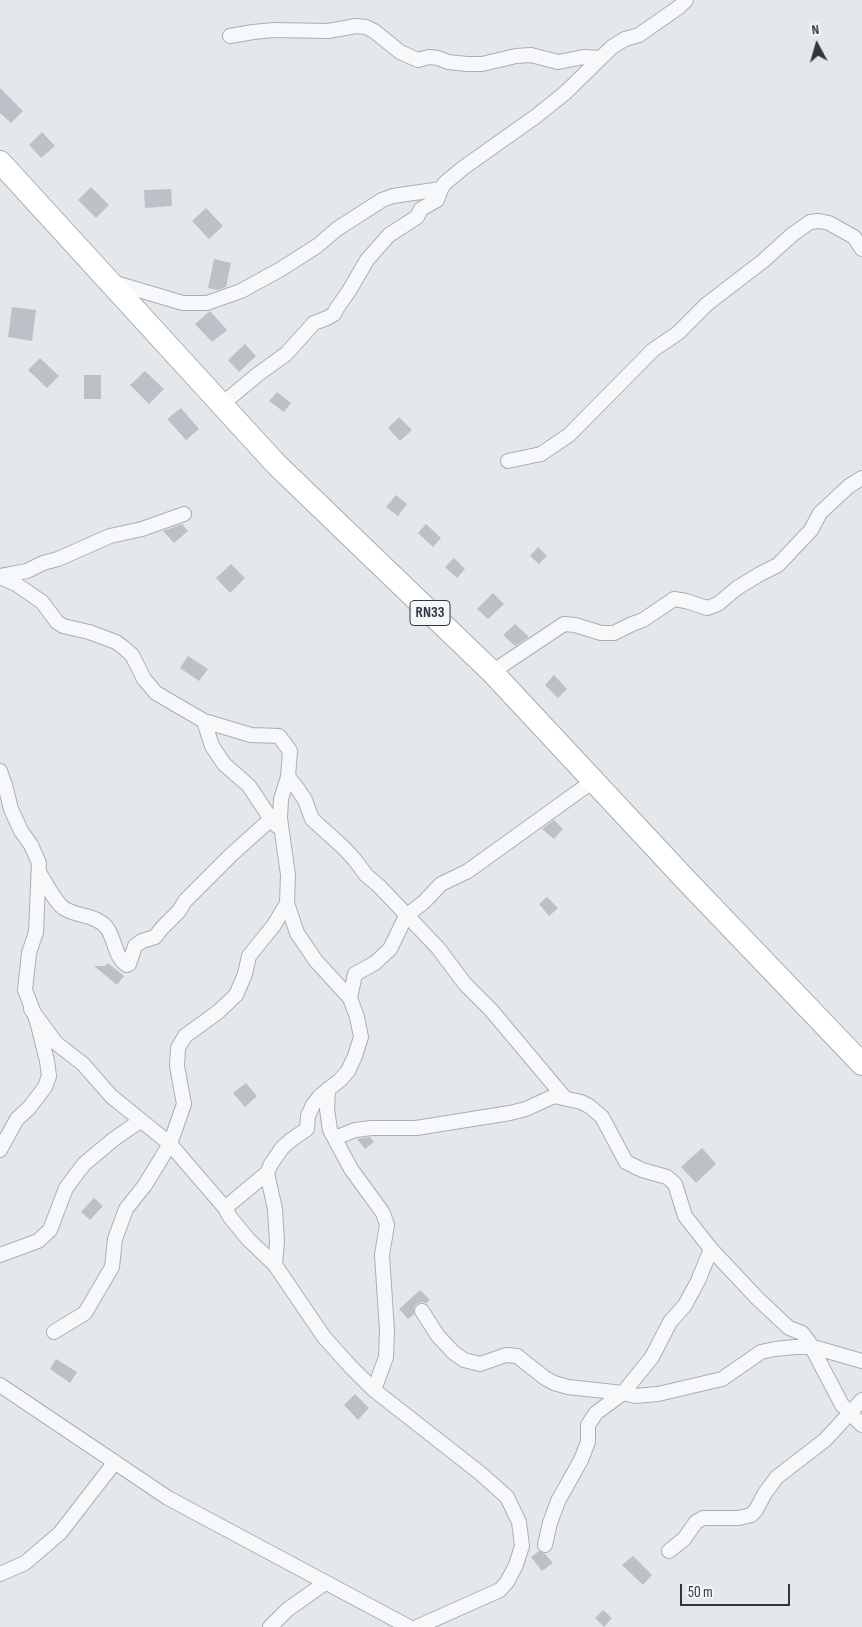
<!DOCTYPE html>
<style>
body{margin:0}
#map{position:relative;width:862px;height:1627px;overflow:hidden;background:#e4e8eb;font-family:"Sofia Sans Condensed",sans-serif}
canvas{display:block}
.north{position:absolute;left:792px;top:20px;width:50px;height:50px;-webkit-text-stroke:4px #f4f6f8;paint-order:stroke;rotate:354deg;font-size:14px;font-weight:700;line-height:20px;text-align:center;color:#2e3741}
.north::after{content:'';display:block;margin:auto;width:18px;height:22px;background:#2e3741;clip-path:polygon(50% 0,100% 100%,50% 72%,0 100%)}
.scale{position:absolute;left:680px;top:1584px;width:110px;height:22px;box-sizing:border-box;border:2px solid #2e3741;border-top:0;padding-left:6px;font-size:15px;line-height:18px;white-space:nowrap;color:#2e3741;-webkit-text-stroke:4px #f4f6f8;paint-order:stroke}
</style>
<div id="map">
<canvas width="862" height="1627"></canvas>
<div class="north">N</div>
<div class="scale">50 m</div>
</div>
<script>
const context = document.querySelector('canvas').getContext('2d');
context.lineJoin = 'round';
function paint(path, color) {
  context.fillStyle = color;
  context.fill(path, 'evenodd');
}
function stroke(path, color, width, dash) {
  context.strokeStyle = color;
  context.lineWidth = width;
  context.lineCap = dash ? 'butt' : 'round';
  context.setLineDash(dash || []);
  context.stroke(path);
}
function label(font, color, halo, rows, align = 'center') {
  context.font = font + ' "Sofia Sans Condensed",sans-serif';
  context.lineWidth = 4.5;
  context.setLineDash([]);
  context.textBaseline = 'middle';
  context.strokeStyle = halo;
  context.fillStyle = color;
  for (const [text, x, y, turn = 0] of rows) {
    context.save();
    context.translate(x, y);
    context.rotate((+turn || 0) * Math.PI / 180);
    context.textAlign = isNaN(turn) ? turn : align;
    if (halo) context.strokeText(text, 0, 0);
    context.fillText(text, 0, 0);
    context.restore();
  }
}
const building = new Path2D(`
 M0,88L23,111L11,123L0,113Z
 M42,132L55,146L41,158L29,145Z
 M91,187L109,205L96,218L78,200Z
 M171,189L172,206L145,208L144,190Z
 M206,208L223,226L209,239L192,221Z
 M214,259L231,263L226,287L218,290L208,288Z
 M12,307L36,310L32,341L8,337Z
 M210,311L227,330L212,342L195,324Z
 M245,344L256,356L239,372L228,360Z
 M40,358L59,376L47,388L28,370Z
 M145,371L164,389L149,404L130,385Z
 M84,375H101V399H84Z
 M277,392L291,403L284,412L269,401Z
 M181,408L199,429L186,440L167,419Z
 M399,417L412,430L400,441L388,428Z
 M396,495L407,504L398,516L386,507Z
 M182,524L188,531L174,543L163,531Z
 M426,524L441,538L433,547L418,533Z
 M538,547L547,556L539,564L530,556Z
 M454,558L465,569L457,578L445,567Z
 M231,564L245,578L230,593L216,578Z
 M493,593L504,604L488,619L477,609Z
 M515,624L529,637L515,646L503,635Z
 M188,656L208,669L199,681L180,668Z
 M554,675L567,689L558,698L545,685Z
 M554,820L563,829L554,839L542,829Z
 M547,897L558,908L549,916L539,904Z
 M108,963L124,976L117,985L94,966H105Z
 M246,1083L257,1096L245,1107L233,1093Z
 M370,1137L374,1142L365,1149L357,1139Z
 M702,1148L716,1164L696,1183L681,1167Z
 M94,1198L103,1206L90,1220L81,1212Z
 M420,1290L430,1300L426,1303L421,1302L417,1304L414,1307V1314L408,1319L399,1309Z
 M56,1359L77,1372L70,1383L50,1369Z
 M355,1394L369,1408L358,1420L344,1405Z
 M539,1551L545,1554L553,1563L542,1571L531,1557Z
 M633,1556L652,1575L643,1585L622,1565Z
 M603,1610L612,1618L604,1627L595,1618Z`);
const street = new Path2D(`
 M230,36L253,32L274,30L328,31L356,26L366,27L374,31L400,52L418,60L429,57L438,58L448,62L467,64H482L516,56L531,55L558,62L584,57L600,58
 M112,282L183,303H207L241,291L281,269L317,246L337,229L382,200L393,196L441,189
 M221,405L257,375L286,354L314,323L327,318L334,314L337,308L349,291L367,260L389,235L417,217L421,209L437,200L441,189L445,183L463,168L535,117L565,93L612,47L625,39L639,35L679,7L686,0
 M508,461L541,454L569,435L653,350L678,333L707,304L763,261L793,234L810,222L819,221L829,223L854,237L862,249
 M0,576L27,571L43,563L58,559L110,536L142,529L184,514
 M0,577L16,584L42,602L57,622L63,626L89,632L116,642L124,648L132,655L144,679L156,693L204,721L251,735L279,736L290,751L288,777L281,799L280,818L288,875L287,903L297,933L316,961L350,998L357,1017L361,1037L355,1056L348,1071L340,1080L320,1096L313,1105L308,1116L307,1129L291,1140L282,1148L271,1164L267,1173L225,1208
 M492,672L564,624L575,625L601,633H614L632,624L643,620L674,599L686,601L707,608L718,604L737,588L760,574L778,565L811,530L820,513L849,486L862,478
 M204,721L212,746L224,764L249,786L271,819L277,826
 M0,771L5,785L11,809L21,831L31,845L39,863L36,932L29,953L25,990L37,1021L47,1061L49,1076L45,1087L29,1108L17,1119L0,1150
 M288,777L297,788L305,800L312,819L344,848L355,860L366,875L379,886L438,948L465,984L491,1010L564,1097
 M39,872C45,882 56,904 65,909C79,917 97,915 107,928C115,939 115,958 127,965L129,964L135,946L142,941L155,937L162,928L179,911L185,901L232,854L271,819
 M350,998L355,974L375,963L390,949L406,916L424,902L441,884L468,871L593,781
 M31,1009L56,1043L83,1064L111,1096L170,1144L225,1208L230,1217L248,1239L275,1265L324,1337L350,1366L374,1390L480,1473L507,1497L519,1522L522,1546L516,1565L507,1582L500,1590L417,1627
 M328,1089L327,1109L330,1130L351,1169L383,1213L387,1225L382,1255L387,1331L386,1357L374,1390
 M335,1138L355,1130L372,1128H416L510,1113L526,1109L554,1096L581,1102L589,1106L602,1117L626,1162L642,1170L667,1177L675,1184L685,1216L711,1249L757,1298L789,1328L802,1333L809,1342L842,1405L862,1425
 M267,1173L275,1209L277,1242L275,1265
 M0,1255L38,1241L50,1230L66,1188L84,1164L114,1139L140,1121
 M422,1311L438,1336L454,1353L464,1360L480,1364L506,1355L517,1356L545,1378L554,1383L568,1387L623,1393L635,1396L658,1394L722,1379L761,1352L775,1349L795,1347H813L862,1361
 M54,1332L85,1313L112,1267L115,1239L126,1209L145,1185L170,1144L184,1104L177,1066L178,1048L185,1036L218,1012L236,995L245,974L249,956L274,925L287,903
 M0,1385L168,1498L409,1627
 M545,1545L550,1523L558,1501L581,1460L588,1442V1425L596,1413L623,1393L652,1357L670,1322L685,1305L698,1281L711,1249
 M669,1551L684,1539L696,1522L703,1518H739L751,1515L756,1510L765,1493L777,1477L825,1440L862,1400
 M0,1574L25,1563L60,1533L115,1462
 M270,1627L287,1610L325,1583`);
const primary = new Path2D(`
 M0,162L276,464L492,672L685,879L862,1064`);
const shields = [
 [430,613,40]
];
const shieldNames = [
 ["RN33",430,613]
];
paint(building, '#bcc1c7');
stroke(street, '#aaafb5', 16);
stroke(primary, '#a5adb5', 24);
stroke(street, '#f7f8f9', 14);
stroke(primary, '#fff', 22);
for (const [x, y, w] of shields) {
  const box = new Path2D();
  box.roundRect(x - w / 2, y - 12.5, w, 25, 4);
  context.fillStyle = '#f4f6f8';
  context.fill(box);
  stroke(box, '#2e3741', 1);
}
label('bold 15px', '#2e3741', null, shieldNames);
</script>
